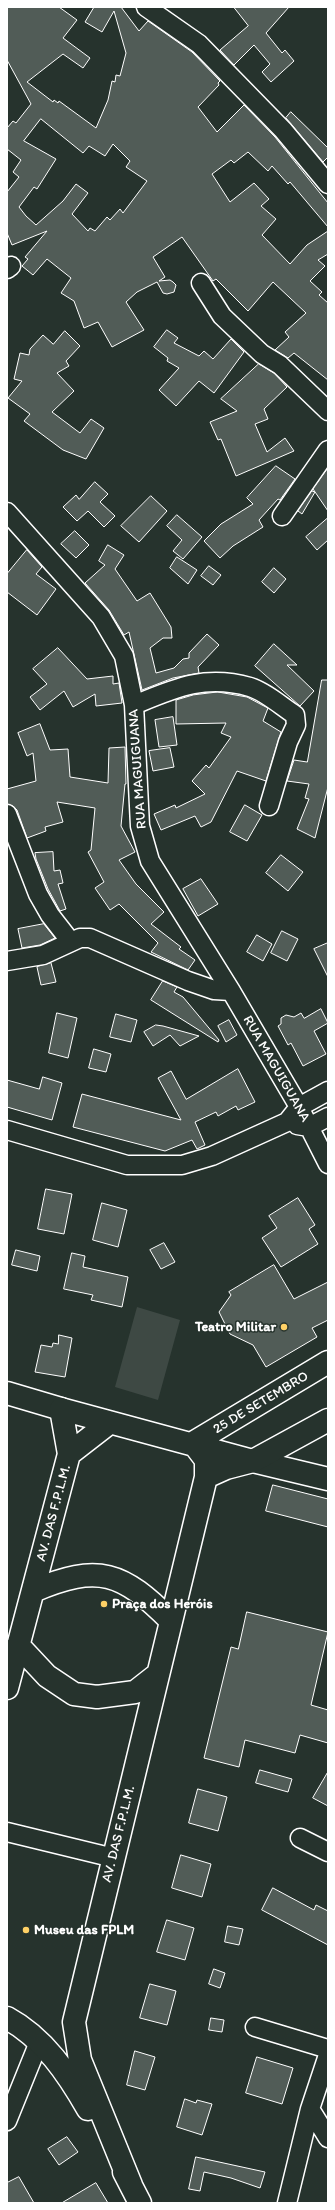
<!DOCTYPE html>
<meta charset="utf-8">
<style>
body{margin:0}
#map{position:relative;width:335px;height:2210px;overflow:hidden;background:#26332d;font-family:Itim,sans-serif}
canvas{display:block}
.frame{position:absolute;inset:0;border:8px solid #fff;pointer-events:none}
</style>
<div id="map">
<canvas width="335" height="2210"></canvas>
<div class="frame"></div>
</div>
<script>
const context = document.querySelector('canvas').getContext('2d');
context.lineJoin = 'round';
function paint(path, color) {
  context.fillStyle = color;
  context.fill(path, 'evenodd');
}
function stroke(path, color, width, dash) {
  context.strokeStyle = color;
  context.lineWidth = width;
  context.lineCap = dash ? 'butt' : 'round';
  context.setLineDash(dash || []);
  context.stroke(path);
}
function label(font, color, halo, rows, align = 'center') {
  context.font = font + ' Itim,sans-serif';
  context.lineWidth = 3;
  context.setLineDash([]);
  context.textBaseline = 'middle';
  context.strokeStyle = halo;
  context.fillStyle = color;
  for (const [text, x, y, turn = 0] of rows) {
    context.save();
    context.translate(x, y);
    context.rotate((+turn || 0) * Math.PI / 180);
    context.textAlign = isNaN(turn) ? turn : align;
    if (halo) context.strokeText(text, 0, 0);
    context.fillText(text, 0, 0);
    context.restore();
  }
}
const green = new Path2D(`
 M137,1307L180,1320L158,1400L115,1387Z`);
const building = new Path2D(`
 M7,7H59L77,20L63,38L90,58L83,68L63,54L27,82L53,102L54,100L58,103L59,101L96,128L108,100L112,81L115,82L116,75L120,76L126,53L114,11L102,32L85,22L94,7H121L139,31L148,21L192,52L220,81L218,83L219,85L198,107L217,132L244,105L275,137L328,203V227L290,182L288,184L272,166L268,171L248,152L234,163L231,160L212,174L230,202L254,183L269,199L261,206L276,219L262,235L290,264L307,245L328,231V254L318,260L325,266L310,281L322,292L319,295L328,303V380L294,353L288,358L275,350L289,337L285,332L306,313L273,282L248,311L216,279L213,281L182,237L153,257L165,277L159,281L170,280L173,282L176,285L174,292L167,294L163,293L157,282L137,292L126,302L144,330L112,347L98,322L84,328L74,301L61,293L71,278L47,259L33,275L22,266L28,259L25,257L47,231L12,245L7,233V192L19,177L13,172L21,160L7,149V128L13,121L16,123L31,104L7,60ZM41,119L83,153L89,146L105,156L113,144L130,161L126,167L147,181L123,213L120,209L110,220L107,217L95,231L90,228L88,231L72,214L88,193L76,184L63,201L36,225L26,216L19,207L34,187L37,189L56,159L24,141Z
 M234,7H289L266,33L282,53L285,50L294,61L271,82L262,72L270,64L254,45L234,65L220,50L248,26Z
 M291,112L328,148V157L323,162L286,118Z
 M167,330L178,338L174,343L199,356L204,351L213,359L231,339L244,352L214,393L199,381L176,406L159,390L179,368L167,361L168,358L154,347Z
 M65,331L80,346L66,361L69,366L57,373L74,391L52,412L80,433L91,419L104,428L86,459L63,450L24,421L30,414L8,398L22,381L14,379L20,353L29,355L30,349L43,335L53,344Z
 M259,364L274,373L287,387L264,409L268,419L255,424L267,452L285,438L294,451L236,476L221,439L218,440L210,422L237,411L221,399Z
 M276,466L295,479L280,500L278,499L259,520L263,527L233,546L220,558L204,541L221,524L253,504L247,498Z
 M328,468V511L313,489Z
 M95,482L108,494L100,502L115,516L104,527L88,511L77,521L63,507L76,495L79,499Z
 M312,491L315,492L302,514L298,511Z
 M151,496L167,511L139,542L121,526Z
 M177,515L202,537L183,559L173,551L182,540L167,526Z
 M328,518V540L317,550L306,537Z
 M75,531L89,545L76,558L61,544Z
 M108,545L124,555L115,569L137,601L150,593L171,627L172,638H163L150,648L156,673L174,668L183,659L189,658V653L207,634L219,645L198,667L199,673L173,678L142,690L129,632L124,635L109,610L85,583L105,565L99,561Z
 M27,550L42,567L36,574L56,589L37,615L7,592V574Z
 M177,557L197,570L188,584L170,568Z
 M209,566L221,575L213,585L201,576Z
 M274,568L286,579L274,593L262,582Z
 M274,644L297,665H287L314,691L300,706L255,666Z
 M58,648L87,679L113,676V684L119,683L122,703L96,706L95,694L73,707L64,691L40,710L30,697L47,684L33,669Z
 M322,680H328V787L315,838L297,829L309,799L305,798L309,784L287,781L294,760L307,762Z
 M218,692L247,697L262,705L268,708L263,721L281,732L266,781L237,771L211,822L201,827L195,816L161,830L154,814L175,805L176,808L205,794L192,781L206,765L209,768L231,737L221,733L226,723L176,724V700L193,695Z
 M173,717L177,745L159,747L155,720Z
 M40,724L50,750L68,749L70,777L108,783L109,748L125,747L126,784H125L121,826L135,852L119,860L136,884L164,912L151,924L181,947L179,949L195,960L188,970L151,952L158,943L119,904L110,910L95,888L104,882L88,852L91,850L95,808L57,802L63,822L45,827L46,831L27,838L17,810L13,806L7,804V789L36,781L33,753L27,756L18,733Z
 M170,748L174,767L153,771L149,751Z
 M245,805L262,815L247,841L230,832Z
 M53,852L54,871L60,870L63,883L58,884L66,909L60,911L48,889L36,859L35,853Z
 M281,855L303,872L288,891L266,873Z
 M201,879L218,904L198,916L183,889Z
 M44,924L55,938L40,945L22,948L18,929Z
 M282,931L298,939L287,961L271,953Z
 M257,935L272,944L263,961L247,952Z
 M328,943V977L314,949Z
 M51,963L56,982L41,985L37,967Z
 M163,981L177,987L174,992L183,997L219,1040L218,1042L151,1000Z
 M321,1009L328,1023L314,1031L326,1054L303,1066L291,1043L288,1045L278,1026L281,1024V1018L286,1015L294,1017L301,1013L304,1018Z
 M57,1013L77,1018L68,1058L49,1053Z
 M116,1014L137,1020L131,1042L110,1037Z
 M229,1020L237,1035L226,1042L218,1026Z
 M156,1025L163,1026L199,1036L180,1046L170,1035L153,1046L144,1032Z
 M94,1049L111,1054L106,1072L89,1068Z
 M238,1069L255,1102L238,1110L236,1106L218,1116L216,1112L195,1122L205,1145L197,1149L192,1140L165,1151L73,1127L82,1094L181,1120L158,1078L171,1071L186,1099Z
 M43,1077L62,1083L52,1120L7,1107V1080L39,1089Z
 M46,1189L72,1194L64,1234L38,1229Z
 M298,1198L315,1225L309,1229L318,1244L281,1267L262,1238L277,1228L269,1216Z
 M102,1203L127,1210L118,1247L93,1240Z
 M164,1243L175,1262L161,1269L150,1250Z
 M16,1250L40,1256L37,1271L12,1265Z
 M72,1253L85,1256L83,1267L128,1277L122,1307L91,1300L93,1295L64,1289Z
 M274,1265L294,1299L328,1282V1320L312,1328L317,1337L266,1367L253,1345L230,1334L219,1312L231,1295L229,1292Z
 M59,1335L72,1338L65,1377L35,1372L41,1345L52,1347L53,1343L58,1344Z
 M273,1485L328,1499V1527L266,1511Z
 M247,1612L328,1632L311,1705L328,1710V1743L300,1735L295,1753L245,1740L239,1767L204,1758L231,1647L238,1649Z
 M260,1770L292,1779L288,1792L256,1783Z
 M328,1772V1806L313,1798Z
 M198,1789L227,1797L218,1831L189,1823Z
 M181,1855L211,1864L202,1897L172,1888Z
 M273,1888L314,1910L316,1905L328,1911V1945L262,1910Z
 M167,1920L194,1928L185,1960L157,1952Z
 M228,1926L243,1929L239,1945L225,1942Z
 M214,1969L225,1973L220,1988L209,1984Z
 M150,1984L176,1991L167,2025L140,2018Z
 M211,2018L224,2020L222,2032L209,2030Z
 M135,2051L155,2057L145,2090L127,2085Z
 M257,2057L293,2068L282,2104L246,2093Z
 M185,2099L196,2103L197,2100L212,2104L202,2135L177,2127Z
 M67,2137L78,2152L59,2165L48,2149Z
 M196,2157L265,2172L260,2188L231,2178L204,2172L200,2191L189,2189Z
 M19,2177L34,2203H7V2183Z
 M96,2183L108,2203H62Z`);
const minor = new Path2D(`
 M146,7L199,44L283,130L328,184
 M7,269L11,266
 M201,283L222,316L262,354L280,365L328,411
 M7,512L101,617L124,656L134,705L140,826L150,861L231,991L299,1107L328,1164
 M282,516L328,450
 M134,705C175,688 205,674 250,687C266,692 281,706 295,715L296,725L288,742L269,806
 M7,814L38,894L50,915L71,942
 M7,961L43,955L80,938H90L188,981L214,990L231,991
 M297,1125L309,1127L328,1117
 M7,1130L127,1165H182L212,1156L287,1122L299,1107L328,1091
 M7,1832L114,1858
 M300,1838L328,1852
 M255,2027L328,2049
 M310,2109L328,2138
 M7,2121L39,2042
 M287,2203L310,2109L328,2055`);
const tertiary = new Path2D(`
 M7,1393L61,1409
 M253,1461L328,1479`);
const primary = new Path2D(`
 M193,1443L328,1362
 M69,1454L109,1423
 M206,1477L226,1468L253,1461L328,1420
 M33,1591C99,1563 122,1572 171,1621
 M18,1645L47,1676L74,1694L97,1697L135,1692L158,1674
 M7,1688L69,1454L61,1409L253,1461
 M7,2018C44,2038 68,2074 88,2109
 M124,2172L140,2203
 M131,2185L80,2060L74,2022L206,1477V1460L193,1443`);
const markers = [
 [284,1327,4,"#ffd166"],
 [104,1604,4,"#ffd166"],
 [26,1930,4,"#ffd166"]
];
const streetNames = [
 ["RUA MAGUIGUANA",138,769,-94],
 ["RUA MAGUIGUANA",276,1069,60],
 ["25 DE SETEMBRO",261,1403,-31],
 ["AV. DAS F.P.L.M.",54,1513,-75],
 ["AV. DAS F.P.L.M.",119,1834,-76]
];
const poiNames = [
 ["Teatro Militar",276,1327,"right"],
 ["Praça dos Heróis",112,1604],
 ["Museu das FPLM",34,1930]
];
paint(green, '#3e4944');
paint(building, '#515c57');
stroke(building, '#fff', 1);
stroke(minor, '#fff', 21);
stroke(tertiary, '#fff', 25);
stroke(primary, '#fff', 25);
stroke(minor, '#26332d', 18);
stroke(tertiary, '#26332d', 22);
stroke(primary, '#26332d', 22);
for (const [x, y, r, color] of markers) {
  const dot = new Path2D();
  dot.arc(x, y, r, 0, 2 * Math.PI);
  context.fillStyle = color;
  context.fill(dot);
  stroke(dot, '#26332d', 1.5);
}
label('14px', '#fff', '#26332d', streetNames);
label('bold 14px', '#fff', '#26332d', poiNames, 'left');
</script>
